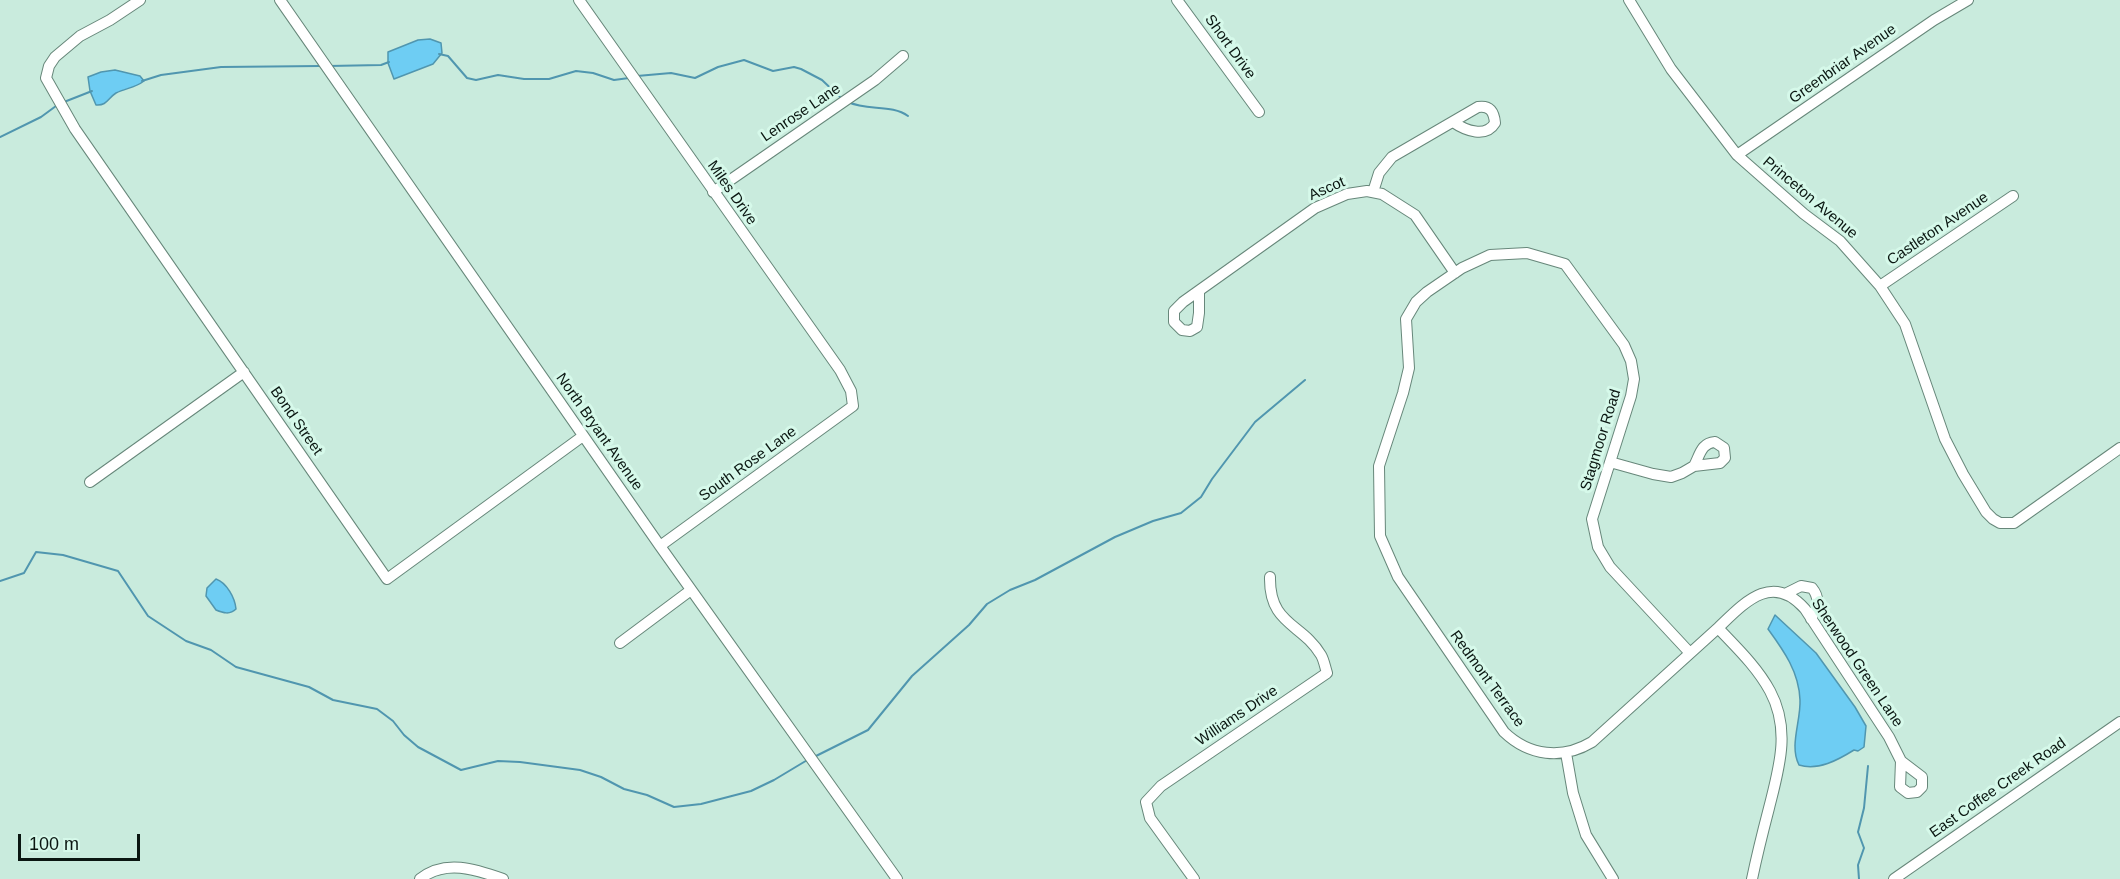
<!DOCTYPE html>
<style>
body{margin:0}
#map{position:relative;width:2120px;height:879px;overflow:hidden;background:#c9ebdd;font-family:Helvetica,sans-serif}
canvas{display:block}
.scale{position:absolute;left:18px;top:834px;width:122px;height:27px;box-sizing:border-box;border:3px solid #0a1611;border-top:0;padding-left:8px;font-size:18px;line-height:21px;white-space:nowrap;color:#0a1611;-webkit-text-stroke:4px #d6f9ea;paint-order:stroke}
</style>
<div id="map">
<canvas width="2120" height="879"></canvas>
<div class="scale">100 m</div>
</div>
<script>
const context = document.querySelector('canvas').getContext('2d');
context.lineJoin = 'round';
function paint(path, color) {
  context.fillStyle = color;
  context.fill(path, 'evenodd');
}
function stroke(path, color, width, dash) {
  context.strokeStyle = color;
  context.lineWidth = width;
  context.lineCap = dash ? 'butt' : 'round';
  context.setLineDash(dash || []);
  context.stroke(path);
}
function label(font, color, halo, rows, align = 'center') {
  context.font = font + ' Helvetica,sans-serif';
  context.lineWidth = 6;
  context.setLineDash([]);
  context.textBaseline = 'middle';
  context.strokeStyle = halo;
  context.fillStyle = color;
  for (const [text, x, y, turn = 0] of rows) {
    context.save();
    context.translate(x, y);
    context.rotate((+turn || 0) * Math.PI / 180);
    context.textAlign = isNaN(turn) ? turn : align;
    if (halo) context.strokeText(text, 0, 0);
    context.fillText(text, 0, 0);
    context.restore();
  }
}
const water = new Path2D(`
 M430,39L441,43L442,53L433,64L394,79L388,63V52L418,40Z
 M115,70L140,76L144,81C135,88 126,88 116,93C108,98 107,106 96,105L90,91L88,77L101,72Z
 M216,579C227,583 235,598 236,609C230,615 223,613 216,610L206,596L207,588Z
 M1775,615L1816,653L1855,707L1866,726L1864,747L1858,751L1854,750C1838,760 1818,771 1799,765C1789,746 1801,721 1800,700C1799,672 1784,651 1768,629Z`);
const stream = new Path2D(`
 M439,54L448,56L467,78L476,80L498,75L524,79H549L576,71L593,73L614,80L629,78
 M329,66L381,65L389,62
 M637,76L671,73L695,78L718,67L744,60L773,71L794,67L801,69L822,80L841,98
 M142,81L161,75L221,67L320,66
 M64,102L92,91
 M848,102C867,111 892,104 908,116
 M0,137L41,117L56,106
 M0,581L24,573L36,552L63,555L118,571L148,616L186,641L211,650L236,667L309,687L333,700L377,709L393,721L404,735L418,747L461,770L498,761L520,762L580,770L601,777L624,789L647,795L674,807L701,804L751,791L774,780L809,759
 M814,757L868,730L912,676L969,625L987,604L1010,590L1035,580L1115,537L1153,521L1181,513L1201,497L1212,479L1255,422L1305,380
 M1859,879L1858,865L1864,848L1858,832L1864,808L1868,766`);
const minor = new Path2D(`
 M140,0L110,20L80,36L55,57L49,66L46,78L75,129L387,579L583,436
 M280,0L660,546L897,879
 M579,0L840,370L851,391L853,406L660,546
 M1177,0L1259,112
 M1629,0L1671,69L1737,155L1804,214L1840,241L1880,286L1905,324L1945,439L1963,474L1986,512L1993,519L2000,523H2014L2120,448
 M1737,155L1934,20L1968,0
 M713,192L875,80L903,56
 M1373,192L1379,173L1392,157L1478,107C1490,105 1494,112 1495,123C1486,138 1466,131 1453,122
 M1880,286L2013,196
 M1199,291V313L1197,327L1190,331L1182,330L1174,322V311L1183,302L1315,208L1347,194L1367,191L1382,194L1415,215L1455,273
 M1610,462L1653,474L1671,477L1682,473L1694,466L1720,463L1725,458L1724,448L1715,442C1701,443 1700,455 1694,466
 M90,482L244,372
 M1787,593L1801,586L1812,588C1821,599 1817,607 1811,619
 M1718,628C1745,602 1772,572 1805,609L1889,737L1901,761L1900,787L1908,793L1917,792L1922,787V777L1901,761
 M620,643L691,590
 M1690,653L1610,567L1598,547L1592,519L1631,396L1634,379L1631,361L1624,345L1565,264L1527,253L1490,255L1462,268L1427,292L1416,302L1406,319L1409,368L1403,393L1379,466L1380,536L1398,577L1504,732C1529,756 1562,760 1592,742L1718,628C1737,648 1757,667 1770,691C1791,730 1779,768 1769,808C1763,831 1757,855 1752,879
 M1566,753L1573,793L1586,835L1613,879
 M420,879C445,859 475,869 503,879
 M1194,879L1150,818L1146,802L1161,786L1327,673C1325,667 1324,660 1321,655C1302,623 1269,625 1270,577
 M1894,879L2120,722`);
const streetNames = [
 ["Short Drive",1230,47,54],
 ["Greenbriar Avenue",1843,64,-35],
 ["Lenrose Lane",801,113,-34],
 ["Ascot",1327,189,-23],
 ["Miles Drive",732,193,55],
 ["Princeton Avenue",1810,198,40],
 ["Castleton Avenue",1938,229,-34],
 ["Bond Street",296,421,55],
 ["North Bryant Avenue",599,432,55],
 ["Stagmoor Road",1601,440,-73],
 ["South Rose Lane",748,464,-36],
 ["Sherwood Green Lane",1857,663,56],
 ["Redmont Terrace",1487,679,54],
 ["Williams Drive",1237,716,-34],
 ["East Coffee Creek Road",1998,788,-35]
];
paint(water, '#6ecdf3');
stroke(water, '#5096af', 1.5);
stroke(stream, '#5096af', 2);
stroke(minor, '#67877a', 12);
stroke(minor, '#fff', 10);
label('15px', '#0a1611', '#d6f9ea', streetNames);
</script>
